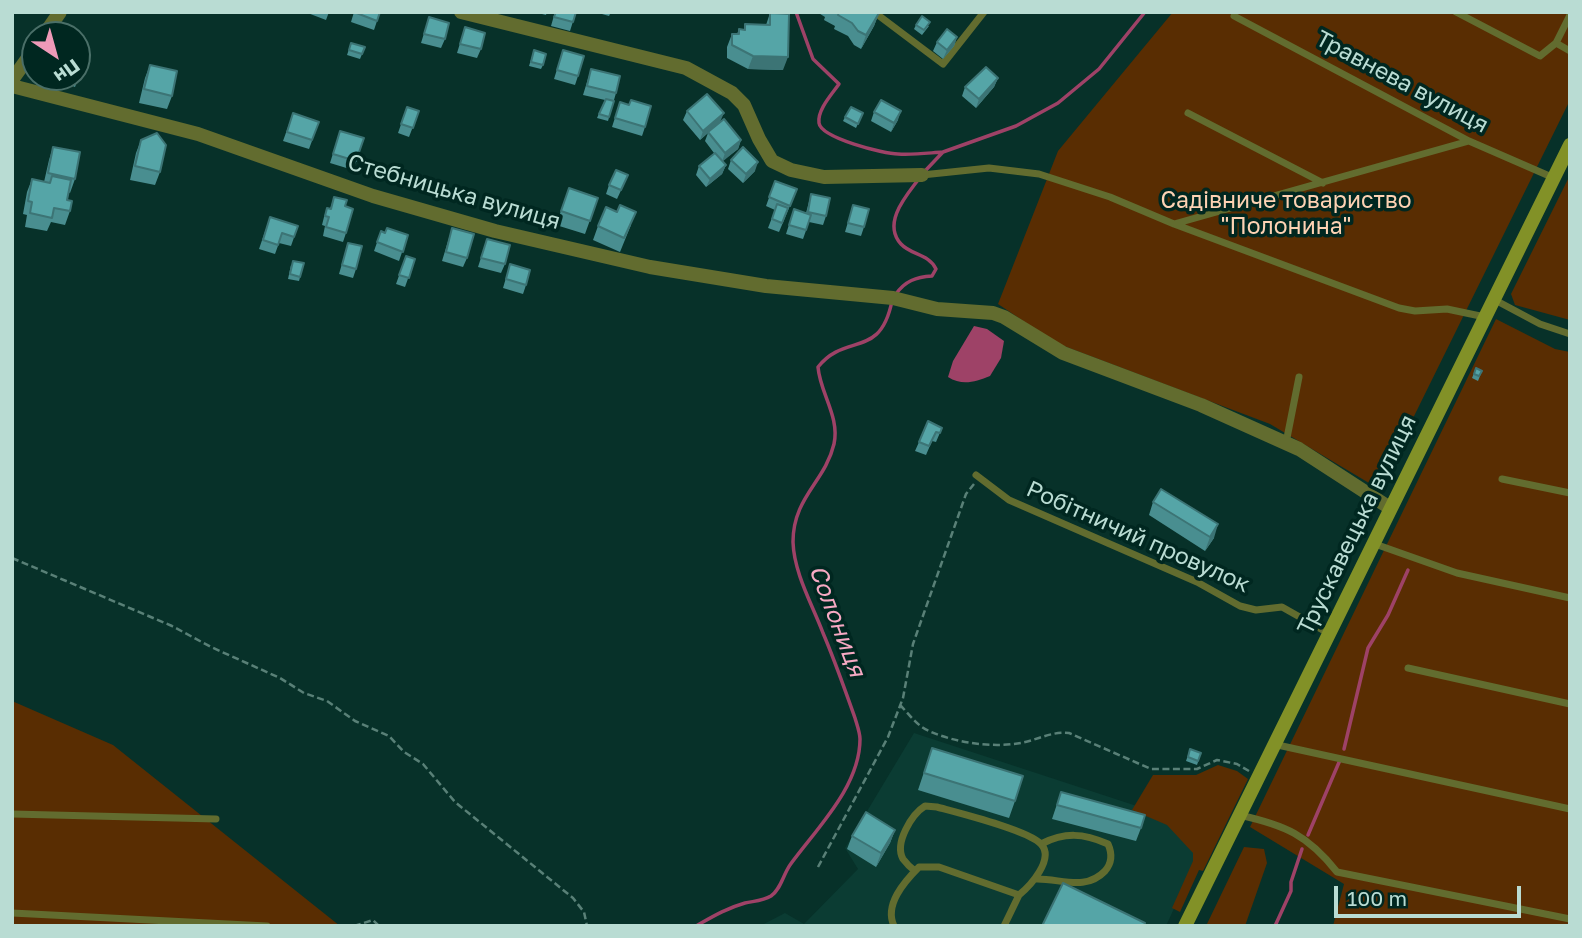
<!DOCTYPE html>
<meta charset="utf-8">
<style>
body{margin:0}
#map{position:relative;width:1582px;height:938px;overflow:hidden;background:#073129;font-family:"Golos Text",sans-serif}
canvas{display:block}
.frame{position:absolute;inset:0;border:14px solid #b9dcd3;pointer-events:none}
.north{position:absolute;left:21px;top:21px;width:70px;height:70px;box-sizing:border-box;background:#002720;border:2px solid #4a6f68;border-radius:50%;rotate:144deg;font-size:19px;font-weight:700;line-height:28px;text-align:center;color:#b9dcd3}
.north::after{content:'';display:block;margin:auto;width:24px;height:32px;background:#ef9ab8;clip-path:polygon(50% 0,100% 100%,50% 72%,0 100%)}
.scale{position:absolute;left:1334px;top:886px;width:187px;height:32px;box-sizing:border-box;border:4px solid #b9dcd3;border-top:0;padding-left:9px;font-size:21px;line-height:24px;white-space:nowrap;color:#b9dcd3;-webkit-text-stroke:5px #002720;paint-order:stroke}
</style>
<div id="map">
<canvas width="1582" height="938"></canvas>
<div class="frame"></div>
<div class="north">Пн</div>
<div class="scale">100 m</div>
</div>
<script>
const context = document.querySelector('canvas').getContext('2d');
context.lineJoin = 'round';
function paint(path, color) {
  context.fillStyle = color;
  context.fill(path, 'evenodd');
}
function stroke(path, color, width, dash) {
  context.strokeStyle = color;
  context.lineWidth = width;
  context.lineCap = dash ? 'butt' : 'round';
  context.setLineDash(dash || []);
  context.stroke(path);
}
function label(font, color, halo, rows, align = 'center') {
  context.font = font + ' "Golos Text",sans-serif';
  context.lineWidth = 7;
  context.setLineDash([]);
  context.textBaseline = 'middle';
  context.strokeStyle = halo;
  context.fillStyle = color;
  for (const [text, x, y, turn = 0] of rows) {
    context.save();
    context.translate(x, y);
    context.rotate((+turn || 0) * Math.PI / 180);
    context.textAlign = isNaN(turn) ? turn : align;
    if (halo) context.strokeText(text, 0, 0);
    context.fillText(text, 0, 0);
    context.restore();
  }
}
const built = new Path2D(`
 M914,733L1210,830L1166,926H760L785,913L804,924L858,869L845,848Z`);
const green = new Path2D(`
 M1173,12H1570V100L1382,481L1369,483L1270,424L1056,343L998,304L1058,151Z
 M1570,175V320L1515,305L1511,294Z
 M1496,319L1555,349L1570,352V926H1333L1344,884L1250,827Z
 M12,701L113,745L340,926H12Z
 M1218,765L1237,771L1248,779L1203,871L1199,870L1180,912L1172,908L1193,861V853L1167,825L1132,810L1153,775H1196Z
 M1244,847L1264,849L1267,863L1245,926H1206Z`);
const water = new Path2D(`
 M974,326L987,329L1004,341L1001,358L990,376C975,382 962,386 948,377L953,361Z`);
const stream = new Path2D(`
 M796,12L813,59L839,84C832,94 817,110 819,123C821,138 884,154 898,154C913,155 928,153 943,152
 M925,171L943,152L1016,126L1058,103L1099,69L1145,12
 M896,294C905,281 916,277 932,276L936,269C929,254 911,255 901,244C882,223 906,196 918,180
 M1344,749L1368,648L1388,615L1408,570
 M1308,835L1340,760
 M696,926C712,917 727,908 745,903C754,901 763,901 771,896C781,889 783,875 790,865C816,829 860,787 860,739C860,733 857,725 855,718C845,690 835,661 823,633C812,604 794,573 793,542C793,497 825,482 834,444C840,417 820,393 818,367C846,332 880,360 892,301
 M1275,926L1291,891V882L1302,849`);
const path = new Path2D(`
 M12,558L172,626L211,647L280,678L304,693L327,701L355,721L389,736L404,752L423,764L455,802L573,898L584,912L587,926
 M900,705C909,714 917,726 929,731C956,743 992,748 1021,743C1037,740 1052,731 1069,733L1151,769H1197L1217,760L1237,764L1249,771
 M818,867L888,737L903,698L913,644L966,494L974,484
 M354,926L373,920L379,926`);
const lane = new Path2D(`
 M874,12L943,64L984,12
 M1456,12L1540,56L1556,43
 M1570,15L1556,43L1570,51
 M1234,16L1469,141L1554,178
 M1188,113L1323,183
 M922,175L989,168L1039,174L1110,197L1174,224L1399,308L1415,311L1447,309L1485,317
 M1174,224L1469,141
 M1495,300L1540,324L1570,334
 M1286,443L1299,377
 M976,475L1009,500L1197,582L1240,606L1256,610L1282,607L1328,633
 M1502,479L1570,493
 M1375,544L1457,573L1570,598
 M1408,668L1570,704
 M1273,744L1570,809
 M12,814L216,819
 M1239,815C1285,825 1308,835 1337,872L1570,919
 M1035,879C1060,878 1085,892 1105,871C1112,863 1112,853 1108,844C1083,833 1065,832 1041,844
 M12,913L267,926
 M894,926C884,905 904,882 919,867H939L1019,895C1030,886 1055,859 1041,844C1028,830 959,813 937,807L925,806C912,814 894,843 903,859C906,863 911,868 915,871
 M1004,926L1019,895`);
const street = new Path2D(`
 M461,12L686,68L732,93L744,105L759,139L772,161L791,170L824,177L922,175
 M44,35L60,12
 M12,80L35,48
 M12,86L198,134L373,196L495,231L650,267L766,286L893,298L937,309L993,313L1004,317L1063,353L1201,405L1299,449L1390,508`);
const secondary = new Path2D(`
 M1185,926L1570,145`);
const wall = new Path2D(`
 M305,12H329L326,20Z
 M354,12L377,21L374,30L351,22Z
 M534,12H547L546,15Z
 M555,12H576L570,31L551,26Z
 M595,12H611L609,16Z
 M817,12H878L879,13L874,26L861,49L854,45L848,36L834,29L835,26L824,20L825,17Z
 M770,13L783,70L748,69L727,58V47L732,34H737L739,29L744,30L745,24L766,25Z
 M429,17L445,39L441,48L421,43Z
 M916,25L929,26L922,35L914,29Z
 M465,27L481,49L477,58L457,53Z
 M957,37L954,46L943,59L933,51L937,42Z
 M351,43L365,47L360,59L347,55Z
 M534,50L543,65L541,69L529,66Z
 M563,50L578,76L575,85L554,79Z
 M88,52L75,87L52,78V77H77Z
 M150,65L172,96L167,109L139,103L145,78Z
 M591,69L616,93L608,121L597,118L605,100L583,95Z
 M998,78L994,87L976,108L962,96L965,87Z
 M620,102L629,105L645,127L642,136L612,127Z
 M407,107L419,111L409,137L398,133Z
 M687,111L720,122L741,140L738,149L722,161L726,165L722,174L706,187L696,175L699,166L714,153L705,141L708,133L700,140L683,120Z
 M874,112L898,120L891,132L871,121Z
 M293,113L319,122L309,149L283,141Z
 M863,113L856,128L843,121L845,117Z
 M340,131L356,161L353,170L330,163Z
 M141,140L160,172L155,185L130,180L136,153Z
 M53,147L75,179L70,193L68,192L67,200L70,211L65,225L51,222L47,231L25,227L27,215L23,214L27,192L32,179L44,182L49,160Z
 M731,160L755,171L743,183L728,169Z
 M775,181L797,189L779,232L768,228L775,210L766,206Z
 M624,184L617,199L606,194L609,185Z
 M569,188L598,198L585,234L556,225Z
 M811,194L826,216L823,225L809,222L803,239L786,234L794,209L806,213Z
 M334,197L345,206L346,233L343,242L323,236L325,226L322,225L324,217L327,208L330,209Z
 M853,205L864,227L861,236L845,232Z
 M270,217L298,226L291,246L279,243L275,254L259,249Z
 M631,225L620,252L593,240L598,226Z
 M452,228L467,258L463,267L442,261Z
 M381,231L385,233L408,235L399,261L374,251Z
 M487,239L505,264L501,273L478,267Z
 M348,243L356,269L353,278L339,274Z
 M406,256L415,259L405,287L396,284Z
 M304,263L299,281L288,279L291,265Z
 M510,264L526,285L523,294L503,288Z
 M1476,368L1482,371L1478,381L1472,378Z
 M942,428L936,442L932,441L926,455L915,451L919,442Z
 M1153,502L1214,538L1205,551L1149,515Z
 M932,748L1015,801L1009,818L918,790Z
 M1190,749L1201,753L1197,765L1186,761Z
 M1061,792L1141,828L1136,841L1052,819Z
 M895,830L890,843L876,867L847,849L852,836Z`);
const shadedWall = new Path2D(`
 M879,13L874,26L861,49L866,35Z
 M957,37L954,46L943,59L947,50Z
 M753,56L788,57L783,70L748,69Z
 M998,78L994,87L976,108L979,99Z
 M901,111L898,120L891,132L894,123Z
 M724,113L720,122L700,140L703,131Z
 M741,140L738,149L722,162L725,153Z
 M758,162L755,171L743,183L746,174Z
 M726,165L722,174L706,187L710,179Z
 M1218,524L1214,538L1205,551L1210,537Z
 M895,830L890,843L876,867L881,853Z`);
const building = new Path2D(`
 M354,12H380L377,21Z
 M556,12H576L573,22L554,17Z
 M839,12H878L879,13L866,35L858,31L852,23L838,15Z
 M770,13L789,14L788,57L753,56L732,45V34H739V29L745,30V24L770,25Z
 M922,16L930,22L924,30L916,25Z
 M429,17L449,23L445,39L424,34Z
 M465,27L485,33L481,49L460,44Z
 M947,29L957,37L947,50L937,42Z
 M351,43L365,47L362,54L349,50Z
 M77,48L88,52L78,78L75,77H77Z
 M534,50L546,54L543,65L531,62Z
 M563,50L584,56L578,76L557,70Z
 M150,65L177,71L172,96L144,89Z
 M986,67L998,78L979,99L965,87Z
 M591,69L620,76L616,93L587,86Z
 M707,94L724,113L703,131L687,111Z
 M606,99L614,101L609,117L599,114Z
 M631,100L651,106L645,127L615,118L620,102L629,105Z
 M881,100L901,111L894,123L874,112Z
 M407,107L419,111L413,128L401,124Z
 M851,107L863,113L858,124L845,117Z
 M293,113L319,122L312,140L287,132Z
 M724,119L741,140L725,153L708,132Z
 M340,131L364,138L356,161L333,154Z
 M157,133L166,145L160,172L135,166L141,140Z
 M53,147L80,152L75,179L48,173Z
 M743,147L758,162L746,174L731,160Z
 M715,153L726,165L710,179L699,166Z
 M616,170L628,175L621,190L609,185Z
 M52,176L71,180L67,200L72,201L70,211L54,208L52,218L30,213L32,202L28,201L32,179L50,183Z
 M775,181L797,189L790,206L769,197Z
 M569,188L598,198L590,221L561,211Z
 M811,194L830,198L826,216L808,212Z
 M334,197L347,200L345,206L353,209L346,233L326,227L329,217L325,216L327,208L331,209Z
 M777,204L788,208L782,223L772,219Z
 M620,205L636,212L624,238L598,226L606,207L617,212Z
 M853,205L869,209L864,227L848,223Z
 M794,209L811,215L806,230L789,225Z
 M270,217L298,226L294,237L282,233L278,245L263,240Z
 M387,228L408,235L403,252L377,242L381,231L385,233Z
 M452,228L474,234L467,258L446,252Z
 M487,239L510,245L505,264L481,258Z
 M348,243L362,246L356,269L342,265Z
 M406,256L415,259L409,278L399,275Z
 M293,261L304,263L300,277L290,274Z
 M510,264L530,270L526,285L506,279Z
 M1476,368L1482,371L1479,376L1474,374Z
 M928,421L942,428L940,433L936,432L929,446L919,442Z
 M1161,489L1218,524L1210,537L1153,502Z
 M932,748L1023,776L1015,801L924,773Z
 M1190,749L1201,753L1198,761L1188,757Z
 M1061,792L1145,815L1141,828L1057,805Z
 M866,812L895,830L881,853L852,836Z
 M1063,883L1145,923L1144,926H1042Z`);
const streetNames = [
 ["Травнева вулиця",1402,82,28],
 ["Стебницька вулиця",454,192,16],
 ["Трускавецька вулиця",1357,525,-64],
 ["Робітничий провулок",1138,537,24]
];
const parkNames = [
 ["Садівниче товариство",1286,201],
 ["\"Полонина\"",1286,227]
];
const waterNames = [
 ["Солониця",837,621,69]
];
paint(built, '#0b3c33');
paint(green, '#592d02');
paint(water, '#9e4267');
stroke(stream, '#9e4267', 3.5);
stroke(path, '#598077', 2.5, [7, 3.5]);
stroke(lane, '#626c2f', 7);
stroke(street, '#626c2f', 14);
stroke(secondary, '#829127', 14);
paint(wall, '#498e90');
paint(shadedWall, '#3c7475');
paint(building, '#55a5a7');
stroke(building, '#3c7475', 2);
label('23px', '#b9dcd3', '#002720', streetNames);
label('23px', '#fdd2b3', '#002720', parkNames);
label('italic 24px', '#f6a9c3', '#002720', waterNames);
</script>
